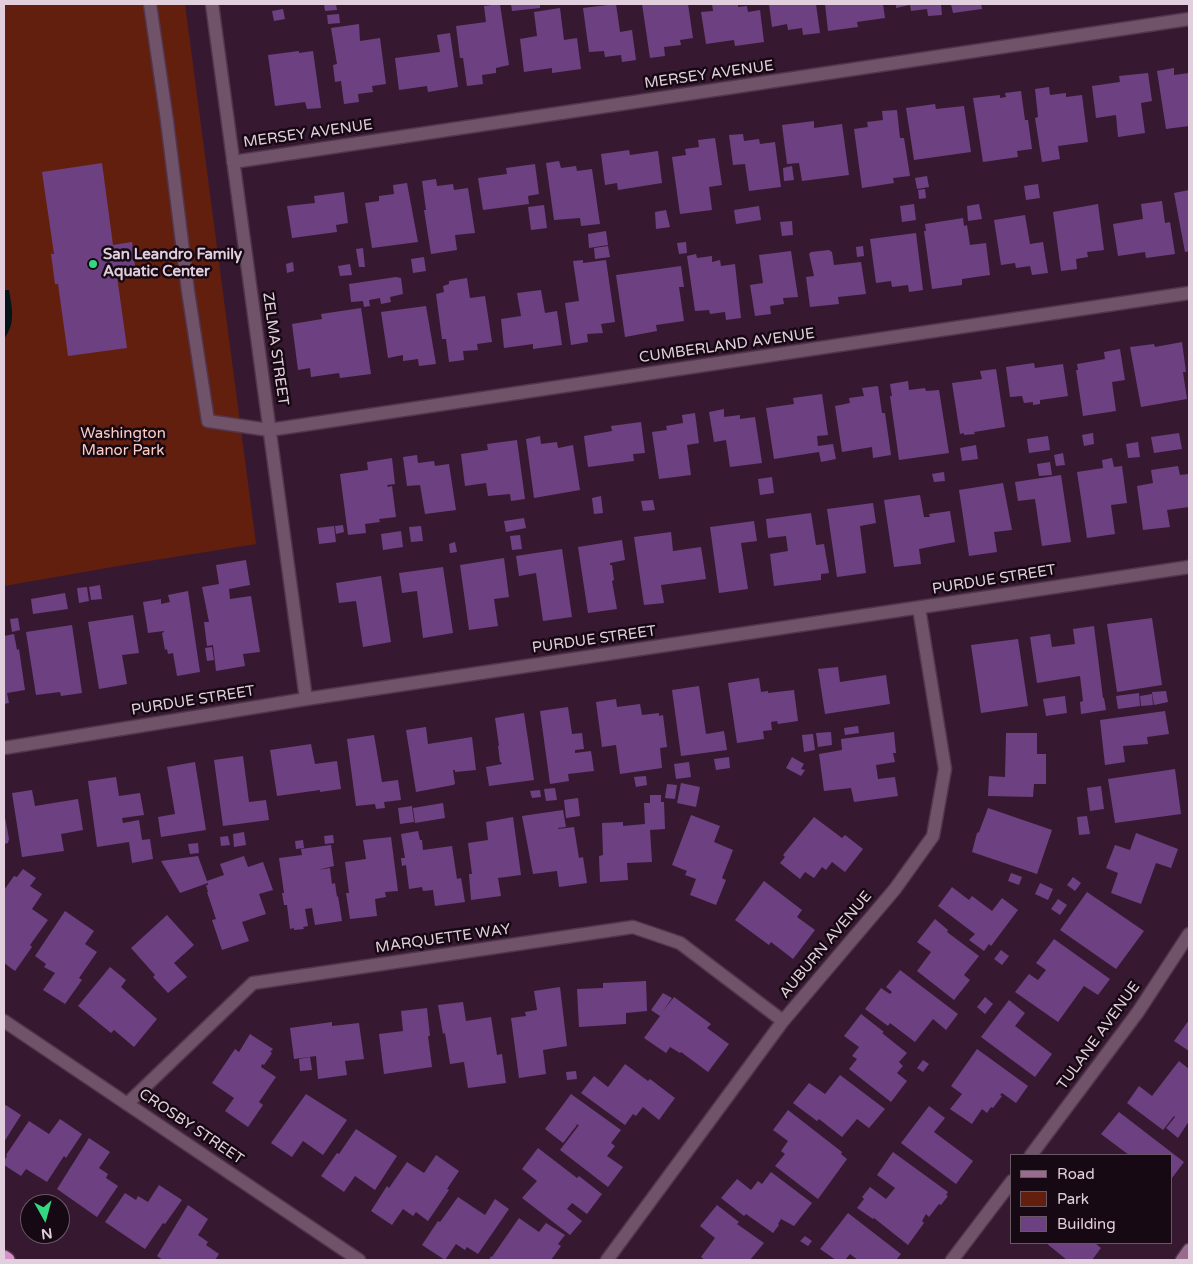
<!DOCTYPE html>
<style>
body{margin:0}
#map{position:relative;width:1193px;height:1264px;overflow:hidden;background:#361931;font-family:"Varela Round",sans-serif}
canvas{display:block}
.frame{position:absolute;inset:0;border:5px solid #e2cfdd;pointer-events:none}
.legend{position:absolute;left:1010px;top:1154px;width:162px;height:90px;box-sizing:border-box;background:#160913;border:1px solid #685864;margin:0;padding:6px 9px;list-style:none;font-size:15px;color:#e2cfdd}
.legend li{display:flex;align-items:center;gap:10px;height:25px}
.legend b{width:25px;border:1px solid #685864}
.north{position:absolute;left:20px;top:1194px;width:50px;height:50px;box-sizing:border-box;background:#160913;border:1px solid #685864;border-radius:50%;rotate:173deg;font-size:14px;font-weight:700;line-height:20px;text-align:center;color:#e2cfdd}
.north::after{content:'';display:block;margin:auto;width:18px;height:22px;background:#34d881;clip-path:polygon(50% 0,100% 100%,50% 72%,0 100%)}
</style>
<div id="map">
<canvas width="1193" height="1264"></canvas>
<div class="frame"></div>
<ul class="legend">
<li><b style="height:6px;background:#996c8f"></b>Road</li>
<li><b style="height:14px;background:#631f0e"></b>Park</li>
<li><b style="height:14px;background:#6d4181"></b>Building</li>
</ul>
<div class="north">N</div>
</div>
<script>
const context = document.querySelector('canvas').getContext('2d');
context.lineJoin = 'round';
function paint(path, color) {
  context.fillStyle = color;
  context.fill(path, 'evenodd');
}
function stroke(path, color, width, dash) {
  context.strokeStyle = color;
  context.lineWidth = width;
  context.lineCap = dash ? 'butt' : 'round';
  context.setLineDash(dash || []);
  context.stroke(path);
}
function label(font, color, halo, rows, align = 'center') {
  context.font = font + ' "Varela Round",sans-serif';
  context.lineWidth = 5;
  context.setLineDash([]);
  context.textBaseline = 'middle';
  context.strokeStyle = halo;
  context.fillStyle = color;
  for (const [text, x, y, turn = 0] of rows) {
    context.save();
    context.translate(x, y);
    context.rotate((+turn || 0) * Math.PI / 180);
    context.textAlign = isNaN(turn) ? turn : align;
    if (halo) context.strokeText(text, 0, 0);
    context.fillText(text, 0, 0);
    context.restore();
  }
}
const green = new Path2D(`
 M4,4H185L256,544L124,565L4,586Z`);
const water = new Path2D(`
 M9,290C12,308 16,323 4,339V290Z`);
const building = new Path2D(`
 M324,4H336L337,10L325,11Z
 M500,4L509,65L496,68V73L482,75L483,84L467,86L463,58H460L456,26L486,22L484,6Z
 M511,4H540V8L512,11Z
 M616,4L620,32L632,30L636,60L622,62L621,55L605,57L604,51L589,52L583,8Z
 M642,4H688L693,38L680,40L681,45L664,47L665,56L650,58Z
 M712,4H738V7L747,6L748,12L760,10L764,42L735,46L734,40L706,44L701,12L713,11Z
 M769,4H816L820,33L803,35L802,28L788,30L787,24L772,27Z
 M825,4H883L885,18L857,22L858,27L828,31Z
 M896,4H941L942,15L928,16L927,9L911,11L910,5L896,8Z
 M951,4H981L982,9L953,13Z
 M560,8L564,40L577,38L581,69L552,73V68L524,72L520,39L537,36L534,12Z
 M283,9L285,19L274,21L272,11Z
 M339,14L340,23L328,24L327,15Z
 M359,24L360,41L380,38L386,84L372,86L373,92L358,94L359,102L344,104L341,81L335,82L333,65L337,64L331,28Z
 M450,33L458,87L428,92L427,86L399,90L395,58L440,52L437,35Z
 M299,51V53L313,51L321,108L307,109L305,102L275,106L268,55Z
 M1174,68V75L1189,73V126L1166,129L1157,71Z
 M1148,73L1152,101L1141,103L1145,133L1118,137L1116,115L1096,118L1092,86L1120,82L1119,76Z
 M1049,87L1050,95L1066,93V97L1082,95L1088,142L1058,146L1060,159L1042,162L1035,118L1038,117L1035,89Z
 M1021,91L1025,120H1028L1032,149L1017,151L1018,157L983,162L973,98L1000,95V98L1006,97L1005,93Z
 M935,104L936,109L964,106L971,152L914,160L906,108Z
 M897,110L900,138H904L910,176L893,178L894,183L862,188L854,129L868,127L867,122L883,120L882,111Z
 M814,121V128L842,124L849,175L802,181L799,163L787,164L782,125Z
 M743,134L744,141L759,139L760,144L775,142L781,187L749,191L745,164L733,165L729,135Z
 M715,138L722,185L709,187L712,210L680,214L672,157L686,155L685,149L699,147L698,140Z
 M629,150L630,155L658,151L662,183L618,190L617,183L605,185L601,154Z
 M559,161L561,168L576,166L577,171L592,169L600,224L581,226L580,218L554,220L546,163Z
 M102,163L113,245L132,242L136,273L117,276L127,348L68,356L58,284H55L51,254H54L42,172Z
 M535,164L539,194L528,196L529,204L483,210L478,178L507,174L506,168Z
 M792,166L794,180L784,181L783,168Z
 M927,176L929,187L917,189L915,178Z
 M436,179L437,186L453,184L454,190L468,188L475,233L455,235L457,250L431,254L424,210H426L422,181Z
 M407,183L418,242L372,248L365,203L379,201V196L394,194L393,185Z
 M1038,184L1040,198L1026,200L1024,186Z
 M925,189L926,198L919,199L918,190Z
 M1189,190V251L1185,252L1174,193Z
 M344,192L348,223L336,225L337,232L292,238L287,206L315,203L314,196Z
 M1162,201L1165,223L1170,222L1175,254L1146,258L1145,252L1118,256L1113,224L1143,219L1141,204Z
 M914,204L916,220L902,222L900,206Z
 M979,204L982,219L968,221L967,206Z
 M1098,204L1104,250L1087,252L1088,257L1076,259L1077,269L1061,271L1053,212Z
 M544,205L547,228L531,230L528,207Z
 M759,206L761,220L736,224L734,210Z
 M666,210L670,227L656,229L655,212Z
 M1025,215L1030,244L1043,242L1048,273L1032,275L1030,266L1016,268L1015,263L1001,265L994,220Z
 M963,218L964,226L967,225L970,245L986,243L990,275L962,279V285L932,289L924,231H926L925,224Z
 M792,221L793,235L782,236L780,222Z
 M606,231L608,245L589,248L588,234Z
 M916,233L923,290L909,292L908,285L892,287L891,281L876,283L870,239Z
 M686,242L687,253L679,254L677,243Z
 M608,246L610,257L595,259L594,248Z
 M863,246L864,256L857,257L856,247Z
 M363,248L365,267H359L356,249Z
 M829,250L832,252L834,265L861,262L866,294L838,297L839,304L810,307L806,277L814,276L809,254L811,252Z
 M791,251L798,297L783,298L784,304L770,306L771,314L755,316L750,285L763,283L759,255Z
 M696,254L697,258L712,256V262L720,260L721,266L735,264L741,318L726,320L725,312L710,314L709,310L695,311L687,256Z
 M424,257L426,271L413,273L411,259Z
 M583,260V263L606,260L615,322L601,324L603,333L587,334L588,342L571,345L565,303L579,301L573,261Z
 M293,262L294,271L287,273L286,264Z
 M350,264L352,275L340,276L338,266Z
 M681,266L684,287H679L684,321L656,325L657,331L625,337L616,275Z
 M396,277L401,278L403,294L390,297L391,302L381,304L380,298L369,300L370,306L364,307L363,301L351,302L349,284Z
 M467,278L470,298L485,296L492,342L477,344L478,350L463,351L464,360L449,362L446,339H442L436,294L444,292L443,286L449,284V281Z
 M541,290L545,313L557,311L562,345L533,349V344L504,348L501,319L521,316L517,293Z
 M426,306L436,364L419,366L418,359L403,361V355L388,358L381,312Z
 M361,308L371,374L340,378L339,373L311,377L310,368L298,370L292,324L322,319L321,314Z
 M1182,342L1186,372H1183L1187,399L1141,407L1130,347L1154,344L1155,347Z
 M1120,349L1125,380L1112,382L1116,411L1083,416L1076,370H1078L1077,364L1105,359L1104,352Z
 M1034,363L1035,368L1063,364L1068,396L1040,400V404L1033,405V402L1024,403L1022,396L1010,397L1006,367Z
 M996,369L1005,427L974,432L975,434L964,435V433L960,434L952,383L982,379L980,371Z
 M908,381L909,390L925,388L926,391L939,390L949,453L899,460L890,396H892L890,384Z
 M878,386L882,413H885L891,455L873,458L872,447L842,452L835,406L850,403L849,398L864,396L862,388Z
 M822,394L828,435L817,436L818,446L833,444L836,459L821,462L819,452L774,459L766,408L794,404L793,398Z
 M724,409V417L740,415V419L755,417L762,463L730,467L726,440L714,442L709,412Z
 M695,413L699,443L687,445L691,475L659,479L652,432L667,430L666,426L683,423L682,415Z
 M641,422L645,453L633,454L634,461L588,467L584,436L612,431L611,426Z
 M1093,433L1094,444L1084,446L1082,435Z
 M1179,433L1182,449L1154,453L1151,437Z
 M540,436L541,444L557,442L558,448L573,445L580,490L534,498L526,439Z
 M1048,436L1050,450L1029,453L1027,439Z
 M517,440L525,499L511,501L510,494L488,496L486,483L465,486L461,454L488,450L487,444Z
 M1138,442L1140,457L1128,458L1126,444Z
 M976,445L978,459L962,461L960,448Z
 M1063,453L1065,465L1056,466L1054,455Z
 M417,455L418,463L434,461L435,466L449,464L456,510L425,514L420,485L407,486L403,457Z
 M392,458L395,484L387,485L388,487L392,486L396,517L379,519L380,522L365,524L366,533L348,535L340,474L368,470L367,462Z
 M1112,458L1114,467L1122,466L1127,503L1111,505L1115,534L1087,538L1077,472L1103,468L1102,460Z
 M1050,462L1052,475L1039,476L1037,464Z
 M1178,466L1180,475L1189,474V507L1167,510L1170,527L1143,530L1137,486L1153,483L1151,470Z
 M944,472L945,481L934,482L932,474Z
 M1061,475L1071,542L1042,546L1035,499L1018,501L1015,482Z
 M772,477L774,493L760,495L758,479Z
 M1003,483L1012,530L994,532L997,552L969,556L959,490Z
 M920,495L924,517H930L929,514L950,511L955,542L919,549L921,564L894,567L884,500Z
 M601,496L603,513L594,514L592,498Z
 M653,500L655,510L643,511L641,501Z
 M873,503L876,523L860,526L866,573L837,577L827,509Z
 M811,513L816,545L824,544L829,573L821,574V580L774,586L770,554L788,551L786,536L768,538L766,519Z
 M524,518L526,528L506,532L504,521Z
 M754,521L757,541L741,543L748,589L719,593L710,527Z
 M343,525L344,532L336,534L335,526Z
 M334,526L336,542L319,544L317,528Z
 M421,526L423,541L411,542L409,527Z
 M401,531L403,547L383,550L381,534Z
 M671,532L673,551L701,547L706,579L661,585L664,603L644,605L634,537Z
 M520,535L522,549L512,550L510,536Z
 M622,540L625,560L610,563V565H612L614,580L612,581L617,609L588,613L578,547Z
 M455,542L457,552L450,553L449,544Z
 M562,549L572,617L543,621L536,573L519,576L516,556Z
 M504,558L509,597L494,599L498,626L469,630L460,565Z
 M246,560L250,585L229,589L230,599L251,596L260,652L243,654L245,666L216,671L213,645L207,646L204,622H209L202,587L219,584L216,565Z
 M443,567L453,633L423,638L417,591L402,593L399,573Z
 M381,576L391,642L363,647L356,601L339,603L336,583Z
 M100,585L102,599L91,600L89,587Z
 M87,587L89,601L79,603L77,588Z
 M188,591L200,672L177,676L173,653L168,654L167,649L165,650L162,633L164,632V631L148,633L143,602L161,599V604L170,602L168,595Z
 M65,593L68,609L33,614L31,599Z
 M133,615L139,653L122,655L127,684L99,689L88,622Z
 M18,618L20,630L12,632L10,619Z
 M1152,618L1162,685L1117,692L1107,624Z
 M72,625L82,693L61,696L60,692L36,695L26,632Z
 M1094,626L1103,698H1104L1106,710L1081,714L1080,702L1083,701L1080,676L1037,683L1030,637L1050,634L1052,647L1075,644L1073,629Z
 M14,634L17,650L19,649L25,690L7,693L9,703L4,704V636Z
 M1018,639L1028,706L981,713L971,645Z
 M212,647L214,660L207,661L205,648Z
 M838,667L840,682L886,675L890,704L825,714L818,669Z
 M759,678L761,692L768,691V693L794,690L798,721L778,724L777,721L771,722L772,730L763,731L764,739L737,743L728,683Z
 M699,686L706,734L724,731L727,750L681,756L672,690Z
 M1166,691L1168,702L1154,705L1152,692Z
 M1139,693L1140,706L1118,709L1116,696Z
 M1152,694L1153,705L1141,706L1140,696Z
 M1065,696L1067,713L1046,716L1043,699Z
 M616,699L617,707L640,704L642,715L659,713V716L663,715L667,747L660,748L662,768L620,774L616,745L602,747L596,702Z
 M568,707L572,734L582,733L584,749L575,750V753L591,751L594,771L568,774L569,781L550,784L540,711Z
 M1165,711L1169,734L1147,737L1148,744L1123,746L1125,762L1105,765L1100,720Z
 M524,713L534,780L489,786L486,767L502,764L501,762H500L498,746H499L495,718Z
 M858,726L859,733L845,735L844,728Z
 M426,727L428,744L472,737L476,770L455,772V770H453L455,784L453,785L416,792L406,730Z
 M831,732L832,745L818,747L816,733Z
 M894,732L896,753H893L895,762L876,765L878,779L895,777L898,796L854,802L851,788L824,791L819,754L842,750L841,739Z
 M1006,733H1037V754H1046V784H1034L1033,797L988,796L989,776L1005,777Z
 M813,734L815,750L804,752L802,735Z
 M374,735L382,782L398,780L401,800L384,802L385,808L376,809L375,804L356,806L347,739Z
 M311,744L315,764L337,761L341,789L320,792V790L277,796L270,750Z
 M243,756L249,802L266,800L269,820L223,826L214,760Z
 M729,757L730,768L716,770L714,759Z
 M792,757L804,764L801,769L805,770L801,776L786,768Z
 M195,762L206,830L161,837L158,817L175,814L167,767Z
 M689,762L691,777L676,779L674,764Z
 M1175,769L1181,814L1115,823L1108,779Z
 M646,776L647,785L636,787L634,777Z
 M116,777L119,796L140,793L144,815L122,818L123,823L139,820L142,840L150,839L153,859L132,863L129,842L97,847L88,781Z
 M681,783L700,787L696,807L677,803Z
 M667,784L677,785L675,799L665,798Z
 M1101,786L1104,809L1090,811L1087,788Z
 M555,788L557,800L546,801L544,789Z
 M32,790L35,806L78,799L83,830L61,834L64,851L22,857L12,793Z
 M540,790L541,797L532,798L530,791Z
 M650,795H661V802H664L665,829L650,830L652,862L627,863L628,880L600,882L599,856L603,855L602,823L623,822V826L645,824L644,803H650Z
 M578,798L580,816L566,818L564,800Z
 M443,803L445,818L415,823L413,808Z
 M412,806L414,822L400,824L398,808Z
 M988,808L1052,830L1037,874L972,852L977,833L979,832Z
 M563,810L566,827L558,828V829L574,827L579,858L583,857L587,883L559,887L557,871L533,874L522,816Z
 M4,812L9,839L8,843L4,844Z
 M691,815L720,826L714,842L733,850L722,878L726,880L716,905L690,895L696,879L685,875L687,871L672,865Z
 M1087,816L1090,834L1079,835L1077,817Z
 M513,817L521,875L498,878L501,896L471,900L469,874H472L468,843L488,840L486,822Z
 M814,817L842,838L845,835L863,849L845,872L832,862L826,870L822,867L814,878L805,872L800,879L780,863L785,857L783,855Z
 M418,831L420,840H422L423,850L452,846L457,879L461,878L465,902L435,906L433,890L423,891L422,887L409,889L406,865L402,866L401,858H405L401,834Z
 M244,832L246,845L234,847L233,834Z
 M1136,833L1178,849L1171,868L1156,863L1141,904L1111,893L1118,873L1106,868L1115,845L1130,850Z
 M333,835L334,843L325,844L324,836Z
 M228,836L230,845L221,846L220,837Z
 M391,837L398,891L385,892L386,897L375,899L377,916L350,919L346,893H349L345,862L366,859L363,840Z
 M303,840L304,848L296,849L295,841Z
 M198,843L199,853L190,854L188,844Z
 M331,845L334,866L318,870L330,868L332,884L335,883L337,897L338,896L342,921L315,925L312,908L305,909L308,926L303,927L304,929L294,930V928L290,929L287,905H284L282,893H284L279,858L302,855L301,849Z
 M198,856L207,881L224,875L220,864L244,856L248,867L263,862L273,890L259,894L266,914L242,922L249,941L222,950L212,920L216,919L207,892H208L206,885H208V883L180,893L161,861Z
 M23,869L36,878L30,886L42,894L32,909L48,920L30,945L32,947L15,971L4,963V890L14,876L17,877Z
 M1011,873L1022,877L1019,885L1008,881Z
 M1073,877L1081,883L1075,891L1067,885Z
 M764,881L802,910L797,917L815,930L793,959L771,942L769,945L735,920Z
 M1040,883L1053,889L1048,900L1035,894Z
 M952,887L969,900L972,896L992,911L1002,898L1018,910L991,946L989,944L984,951L969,940L975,934L938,906Z
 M1087,892L1144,931L1116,969L1060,930Z
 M1058,899L1067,905L1060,915L1051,909Z
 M65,911L94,931L85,944L97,952L79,978L82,980L65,1004L43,990L55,973L44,967L46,964L35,956Z
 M167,915L194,945L174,963L187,977L168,993L153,977L155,975L131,948Z
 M935,919L948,930L947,932L979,956L964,975L970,980L954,1000L917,971L931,952L917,942Z
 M1054,939L1110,979L1098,995L1084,986L1058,1022L1015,992L1029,974L1038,980L1046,970L1036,963Z
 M1001,950L1009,956L1002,965L994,959Z
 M110,967L126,980L121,987L157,1019L134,1047L114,1030L111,1033L78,1006Z
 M900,970L958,1014L946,1030L933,1019L915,1042L890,1023L888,1026L865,1009L881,988L890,994L892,992L886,987Z
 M646,981L647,1011L626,1013V1024L579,1027L577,989L603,988V983Z
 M560,987L567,1046L543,1050L546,1074L519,1078L511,1018L526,1016L525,1012L537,1010L534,991Z
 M663,993L672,998L663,1011L674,997L711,1024L707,1028L729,1044L708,1072L681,1052L680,1053L670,1047L666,1053L644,1038L660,1016L651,1010Z
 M985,997L993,1004L985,1014L977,1007Z
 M1009,1000L1025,1013L1015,1026L1052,1054L1035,1077L981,1037Z
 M463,1002L466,1021L491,1017L497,1055L502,1054L506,1083L468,1088L464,1062L450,1064L445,1033L443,1034L438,1005Z
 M427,1008L430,1036H428L432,1067L384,1074L379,1034L403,1031L401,1011Z
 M861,1014L884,1032L882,1033L907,1053L899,1062L903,1066L897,1073L907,1081L891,1102L849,1069L857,1059L852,1056L859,1047L844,1036Z
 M1189,1020V1051L1174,1041Z
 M332,1022V1026L359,1023L364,1059L345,1061L347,1075L318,1079L316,1056L294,1059L290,1028Z
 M250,1034L273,1049L270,1052L272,1053L264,1065L262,1064L261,1067L276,1077L259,1102L263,1105L248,1127L225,1111L234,1098L212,1083L235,1049L239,1052Z
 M977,1049L1028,1086L1016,1103L1002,1093L1000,1095L1002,1096L993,1108L991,1107L987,1113L982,1109L972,1124L950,1109L962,1094L951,1086Z
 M310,1057L312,1070L300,1071L299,1059Z
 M923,1060L929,1064L923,1072L917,1068Z
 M1179,1061L1189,1069V1121L1178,1138L1166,1128L1175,1117L1174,1116L1163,1130L1127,1103L1139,1086L1152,1096Z
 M625,1064L648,1081L650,1079L675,1098L659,1120L643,1107L636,1116L633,1114L625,1125L581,1093L594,1076L608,1087Z
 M576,1071L577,1079L567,1080L566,1072Z
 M840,1075L885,1109L869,1128L857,1119L842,1137L819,1119L817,1121L793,1103L809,1083L825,1094Z
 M306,1094L347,1120L323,1155L303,1141L292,1157L271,1143Z
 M571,1094L621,1130L611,1143L615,1146L607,1156L623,1167L608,1187L560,1150L579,1125L575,1124L577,1125L563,1143L545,1129Z
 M4,1104L21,1115L4,1142Z
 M929,1106L945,1118L934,1132L973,1161L956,1184L901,1143Z
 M788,1110L842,1152L841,1154L847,1159L818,1199L775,1166L785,1154L781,1151L788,1141L773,1130Z
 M1119,1112L1184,1162L1172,1178V1155H1129L1101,1134Z
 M60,1119L82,1134L66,1158L64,1156L47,1182L26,1169L21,1176L4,1165V1161L7,1156L6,1155L29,1121L49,1134Z
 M356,1129L397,1156L375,1190L355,1176L344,1192L321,1176L337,1153L339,1154Z
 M89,1138L110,1152L99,1168L108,1174L106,1178L118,1186L97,1217L57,1189Z
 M538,1148L577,1178L579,1176L602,1194L587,1214L572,1203L567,1209L582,1221L570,1235L522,1198L537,1181L522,1169Z
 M893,1152L948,1192L946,1195L948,1196L941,1205L939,1204L929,1217L926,1214L922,1221L924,1223L908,1245L874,1218L873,1219L857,1208L864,1199L862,1197L870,1187L886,1199L895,1188L877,1175Z
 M436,1155L459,1171L447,1189L449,1190L428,1221L416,1212L413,1216L403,1209L392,1225L371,1211L387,1186L389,1188L407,1162L424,1173Z
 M771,1172L812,1203L794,1226L781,1219L778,1224L779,1225L773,1233L746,1214L744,1216L721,1198L737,1179L751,1190L758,1181L762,1184Z
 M159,1185L182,1200L165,1224L163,1223L145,1249L105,1222L125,1193L136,1200L138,1196L148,1202Z
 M51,1195L67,1206L60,1217V1204H44Z
 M458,1197L485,1215L495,1199L509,1209L478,1254L467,1247L465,1250L456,1244L445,1260L422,1245L438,1221L440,1222Z
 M188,1205L208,1219L198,1235L208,1242L206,1245L219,1254L215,1260H163L157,1256Z
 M717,1205L739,1222L737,1224L764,1243L750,1260H705L701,1257L715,1238L700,1226Z
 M848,1213L901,1254L896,1260H858L850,1254L845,1260H836L820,1249Z
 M519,1218L539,1232L546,1223L565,1235L558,1244L561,1246L551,1260H489L491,1256L492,1257Z
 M805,1236L812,1241L808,1246L800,1241Z
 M1046,1243H1095L1101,1248L1092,1260H1067Z`);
const lane = new Path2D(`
 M150,4L167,121L188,291L208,421L269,430`);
const street = new Path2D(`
 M212,4L306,699
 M233,162L1189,19
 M269,430L1189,293
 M4,748L306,699L1189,567
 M4,1021L359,1260
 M127,1104L253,983L633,927L680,943L783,1021
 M1031,1155L1138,1012L1189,934
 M607,1260L783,1021L895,889L933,836L945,769L919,608
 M952,1260L1012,1181`);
const secondary = new Path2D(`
 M1182,1260L1189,1250`);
const highway = new Path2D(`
 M4,1258L7,1260`);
const markers = [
 [93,264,5,"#34d881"]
];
const streetNames = [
 ["MERSEY AVENUE",709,75,-8],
 ["MERSEY AVENUE",308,134,-8],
 ["CUMBERLAND AVENUE",727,346,-8],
 ["ZELMA STREET",275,349,82],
 ["PURDUE STREET",994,580,-9],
 ["PURDUE STREET",594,640,-8],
 ["PURDUE STREET",193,701,-9],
 ["MARQUETTE WAY",443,939,-8],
 ["AUBURN AVENUE",826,945,-50],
 ["TULANE AVENUE",1099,1036,-54],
 ["CROSBY STREET",191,1127,34]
];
const poiNames = [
 ["San Leandro Family",103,255],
 ["Aquatic Center",103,272]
];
const parkNames = [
 ["Washington",123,434],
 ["Manor Park",123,451]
];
paint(green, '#631f0e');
paint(water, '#051418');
paint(building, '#6d4181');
stroke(lane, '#52364d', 15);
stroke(street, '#52364d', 15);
stroke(secondary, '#52364d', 15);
stroke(highway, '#52364d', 18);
stroke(lane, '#705369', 12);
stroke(street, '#705369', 12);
stroke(secondary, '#996c8f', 12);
stroke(highway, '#d790c8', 15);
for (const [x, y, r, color] of markers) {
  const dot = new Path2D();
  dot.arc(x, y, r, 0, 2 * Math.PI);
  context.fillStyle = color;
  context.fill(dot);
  stroke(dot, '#160913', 2);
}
label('15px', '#e2cfdd', '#160913', streetNames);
label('bold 15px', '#e2cfdd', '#160913', poiNames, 'left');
label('15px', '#fccdc0', '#160913', parkNames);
</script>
